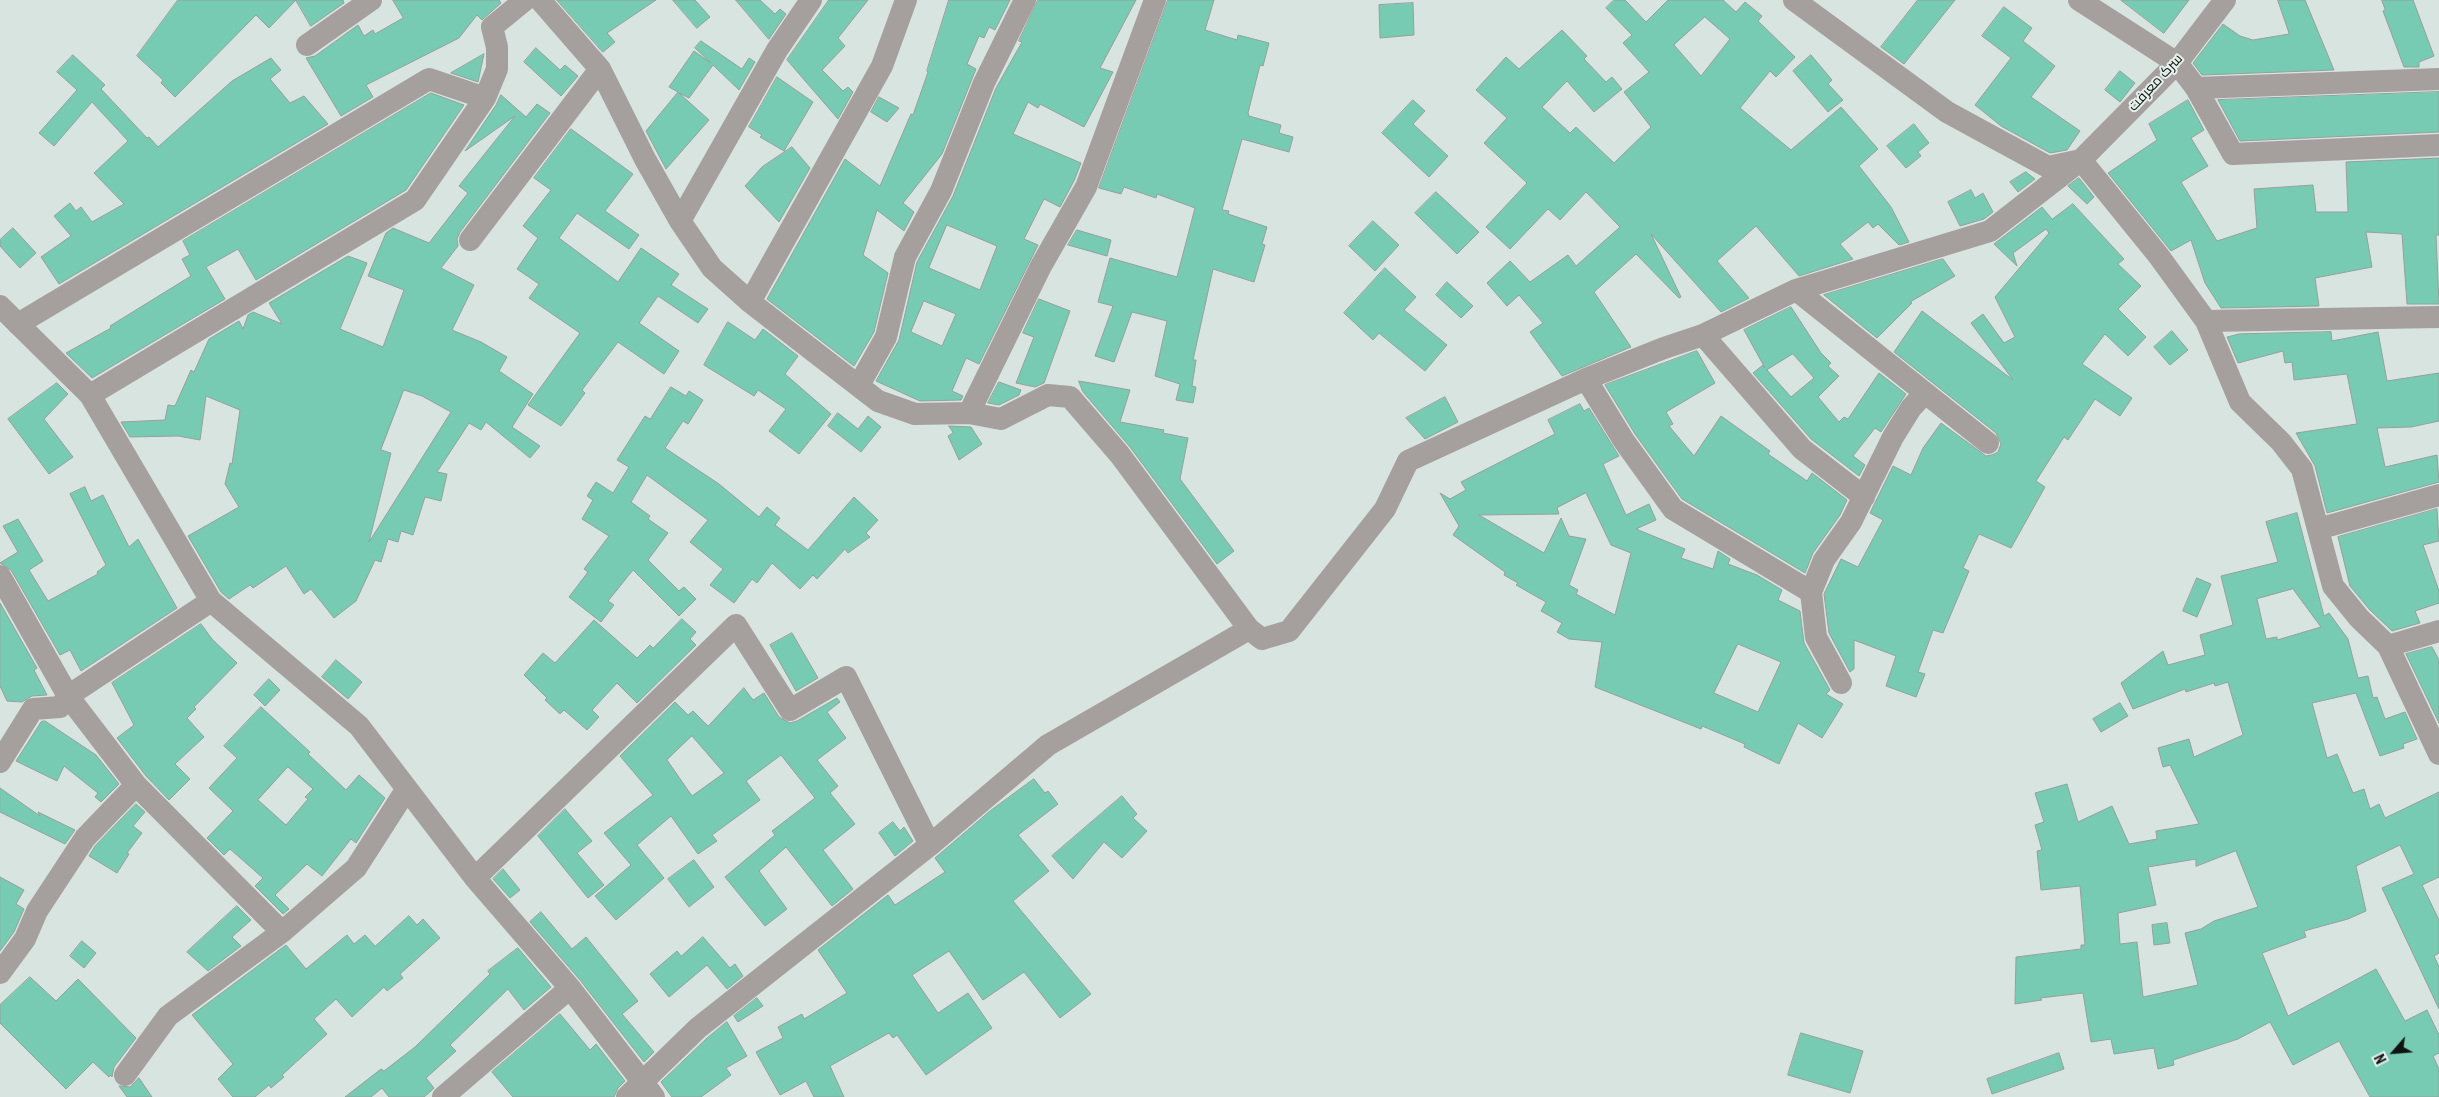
<!DOCTYPE html>
<meta charset="utf-8">
<style>
body{margin:0}
#map{position:relative;width:2439px;height:1097px;overflow:hidden;background:#d8e4e0;font-family:"Roboto Condensed",sans-serif}
canvas{display:block}
.north{position:absolute;left:2369px;top:1027px;width:50px;height:50px;-webkit-text-stroke:4px #e5f1ed;paint-order:stroke;rotate:243deg;font-size:14px;font-weight:700;line-height:20px;text-align:center;color:#101413}
.north::after{content:'';display:block;margin:auto;width:18px;height:22px;background:#101413;clip-path:polygon(50% 0,100% 100%,50% 72%,0 100%)}
</style>
<div id="map">
<canvas width="2439" height="1097"></canvas>
<div class="north">N</div>
</div>
<script>
const context = document.querySelector('canvas').getContext('2d');
context.lineJoin = 'round';
function paint(path, color) {
  context.fillStyle = color;
  context.fill(path, 'evenodd');
}
function stroke(path, color, width, dash) {
  context.strokeStyle = color;
  context.lineWidth = width;
  context.lineCap = dash ? 'butt' : 'round';
  context.setLineDash(dash || []);
  context.stroke(path);
}
function label(font, color, halo, rows, align = 'center') {
  context.font = font + ' "Roboto Condensed",Cairo,sans-serif';
  context.lineWidth = 4;
  context.setLineDash([]);
  context.textBaseline = 'middle';
  context.strokeStyle = halo;
  context.fillStyle = color;
  for (const [text, x, y, turn = 0] of rows) {
    context.save();
    context.translate(x, y);
    context.rotate((+turn || 0) * Math.PI / 180);
    context.textAlign = isNaN(turn) ? turn : align;
    if (halo) context.strokeText(text, 0, 0);
    context.fillText(text, 0, 0);
    context.restore();
  }
}
const building = new Path2D(`
 M178,0H296L269,28L256,15L175,97L161,83L163,80L137,56Z
 M296,0H343L344,3L311,26Z
 M393,0H499L501,3L482,20L477,15L459,38L366,85L373,97L341,116L306,58L315,56L358,25L364,36L373,30L375,34L403,18Z
 M557,0H656L607,33L615,42L603,52Z
 M673,0H695L710,17L697,28Z
 M736,0H760L775,14L780,9L786,14L769,39Z
 M829,0H868L838,38L845,46L822,70L843,91L848,87L853,92L838,119L787,60Z
 M949,0H1010L995,30L989,27L984,38L979,36L967,64L976,69L942,154L903,203L914,212L904,231L877,210L863,255L888,273L874,332L854,366L767,299L845,159L880,186L911,114L913,115L928,72L927,71Z
 M1038,0H1136L1100,68L1113,72L1084,127L1040,104L1038,108L1028,102L1013,134L1081,163L1074,181L1060,207L1044,199L1024,239L1038,245L979,364L966,358L952,391L963,396L961,400L920,401L876,381L899,340L917,262L953,196L996,88L1022,42L1019,41ZM947,225L997,246L980,290L929,268ZM924,301L956,314L942,346L911,332Z
 M1168,0H1214L1205,30L1237,40L1238,35L1269,43L1263,66L1260,65L1248,113L1249,116L1281,125L1279,133L1293,137L1289,152L1242,139L1222,210L1229,211L1228,214L1267,227L1262,244L1265,245L1254,282L1213,269L1193,360H1196L1192,386L1196,387L1193,403L1176,400L1180,384L1155,376L1167,321L1132,312L1114,362L1095,356L1113,306L1098,302L1110,258L1177,277L1195,208L1157,194L1156,198L1124,187L1121,194L1099,188Z
 M1614,0H1625L1646,22L1668,0H1723L1736,12L1745,2L1762,16L1758,21L1795,57L1776,77L1770,71L1740,108L1791,150L1841,107L1878,149L1859,166L1891,207L1909,242L1899,245L1878,224L1873,228L1868,222L1840,244L1853,259L1799,276L1756,226L1717,261L1749,298L1721,312L1651,234L1681,297L1679,298L1636,254L1594,292L1631,347L1562,376L1530,332L1543,323L1519,295L1507,306L1487,283L1510,261L1530,282L1568,255L1576,266L1620,227L1586,192L1560,220L1548,209L1510,249L1486,227L1527,183L1484,143L1507,118L1476,90L1506,57L1519,69L1562,30L1587,56L1584,59L1606,82L1612,77L1622,89L1594,112L1567,81L1542,107L1570,133L1576,127L1614,163L1651,127L1624,92L1649,72L1623,43L1632,35L1606,8ZM1705,17L1730,39L1701,76L1674,45Z
 M1918,0H1955L1904,64L1881,47Z
 M2121,0H2189L2164,33Z
 M2278,0H2305L2334,70L2202,75L2193,63L2223,24L2240,36L2253,40L2289,34Z
 M2382,0H2413L2434,56L2419,62V67H2404L2383,11L2385,10Z
 M1413,3L1414,35L1380,38L1379,5Z
 M2004,7L2032,28L2023,41L2055,66L2031,97L2080,131L2067,150L2050,153L2001,126L1975,105L2011,58L1982,36Z
 M701,41L742,69L749,58L755,62L739,90L713,65L689,98L679,93L709,120L666,169L646,131L678,92L669,87L694,51L711,63L695,48Z
 M536,48L560,70L565,65L578,76L561,96L524,62Z
 M484,54L478,82L451,73Z
 M73,55L105,85L101,89L147,138L149,137L158,147L232,81L271,58L281,70L270,79L290,103L304,96L328,124L59,284L41,257L71,236L54,216L70,203L76,211L81,207L92,222L124,204L94,173L128,141L92,102L54,146L39,133L77,90L57,72Z
 M1811,55L1832,80L1828,84L1843,100L1828,112L1793,71Z
 M2120,71L2135,83L2120,102L2105,90Z
 M777,77L813,102L784,151L760,137L762,135L749,127Z
 M2439,92V132L2240,141L2218,100Z
 M431,93L464,105L406,190L256,280L238,249L206,267L225,299L92,378L66,353L111,328L110,326L191,276L182,259L190,255L183,241Z
 M501,95L526,117L537,104L550,113L460,232L457,239L458,246L441,268L474,285L452,330L481,342L507,357L499,371L533,394L512,427L540,446L530,458L486,422L481,430L469,423L437,472L447,474L441,501L425,497L413,535L401,531L398,542L388,539L381,562L375,560L356,601L334,618L311,589L304,594L286,566L253,588L250,585L229,599L221,592L188,536L239,507L225,484L230,463L232,464L240,410L206,396L200,440L178,436L130,437L121,422L165,420L168,405L175,406L191,370L194,372L209,339L239,321L243,329L248,315L253,312L282,324L269,303L348,256L367,263L340,329L383,347L404,290L368,276L386,233L393,228L429,243L468,193L459,186L515,116L465,151L496,105ZM404,390L422,396L451,412L369,542L391,453L381,450Z
 M879,97L899,108L887,122L871,112Z
 M1413,100L1425,111L1413,124L1448,156L1429,177L1382,133Z
 M2188,100L2204,130L2191,138L2208,166L2181,182L2217,241L2257,228L2254,189L2313,185L2316,212H2348L2346,162L2439,158V235H2436L2439,304H2407L2402,234L2366,232L2372,267L2315,278L2319,306L2221,308L2205,283L2191,240L2171,251L2108,173L2157,140L2149,124Z
 M1914,124L1929,143L1918,152L1921,156L1906,168L1887,146Z
 M571,129L633,174L605,211L639,235L629,249L577,213L559,238L618,282L641,248L679,274L671,285L708,309L698,323L658,296L639,323L679,351L664,374L618,342L582,390L585,393L561,426L528,405L580,333L529,298L539,284L517,269L538,238L523,226L551,190L534,178Z
 M792,147L810,168L779,222L745,186L762,167Z
 M2026,172L2035,179L2018,192L2010,182Z
 M2079,178L2094,197L2087,204L2068,186Z
 M1971,190L1975,198L1983,193L1993,212L1984,219L1960,226L1948,202Z
 M1436,192L1479,232L1457,254L1415,213Z
 M2073,204L2124,259L2118,264L2141,286L2118,309L2146,337L2128,356L2105,334L2082,364L2132,398L2120,416L2095,399L2068,440L2064,437L2036,481L2045,487L2011,548L1979,534L1963,568L1969,571L1943,633L1933,630L1918,672L1925,674L1916,697L1886,686L1896,656L1854,640V669L1850,672L1829,633L1824,594L1841,559L1858,567L1883,520L1870,513L1893,466L1911,475L1923,448L1941,423L1986,456L1992,455L1998,452L2001,444L1996,433L1894,352L1922,311L2013,380L1971,323L1983,314L2004,343L2015,337L1995,297L2049,233L2046,229L2013,253L2017,266L1994,244L2042,207L2052,219Z
 M1373,221L1399,245L1375,271L1349,246Z
 M13,228L36,253L20,268L0,246V240Z
 M1077,230L1111,240L1107,256L1068,245Z
 M1943,259L1955,276L1910,302L1912,303L1877,338L1824,295Z
 M1385,268L1416,297L1404,310L1447,345L1425,371L1379,333L1373,340L1344,313Z
 M1447,282L1473,306L1461,318L1436,295Z
 M1039,299L1070,311L1044,383L1035,387L1016,383L1034,337L1023,333Z
 M1791,307L1821,353L1831,363L1828,366L1839,376L1818,397L1839,422L1844,417L1848,419L1879,373L1906,394L1881,432L1875,428L1853,456L1865,465L1859,476L1811,439L1753,373L1763,365L1765,368L1744,330ZM1793,354L1814,378L1791,397L1767,370Z
 M728,322L755,340L763,329L798,356L785,374L831,414L799,454L769,431L786,409L758,390L754,396L704,365Z
 M2172,331L2188,350L2170,365L2154,347Z
 M2331,332L2332,341L2378,332L2387,381L2439,373V421L2411,427L2377,428L2385,467L2437,455L2439,482L2327,513L2315,466L2296,433L2357,424L2347,374L2294,380L2292,362L2285,363L2283,351L2238,363L2227,337L2239,334Z
 M1697,351L1715,383L1666,412L1673,424L1669,426L1694,456L1721,416L1770,451L1768,454L1807,481L1812,473L1847,500L1840,515L1813,553L1805,573L1682,499L1635,434L1605,385Z
 M1079,381L1130,390L1120,422L1164,430L1163,433L1188,438L1180,479L1234,551L1217,564L1130,447L1083,392Z
 M999,382L1021,390L1019,395L999,405L988,403Z
 M57,383L68,394L44,419L73,457L49,474L8,419Z
 M671,387L686,396L689,391L703,400L688,424L683,421L665,448L719,484L759,517L767,507L780,518L775,525L808,550L854,497L878,520L866,533L870,537L848,553L845,549L817,579L813,575L800,589L772,563L757,583L752,579L734,603L710,585L723,569L690,542L708,520L647,475L631,502L650,516L648,519L668,533L648,560L679,591L684,587L696,599L679,616L633,570L608,601L614,605L601,622L569,597L588,572L584,569L609,536L582,519L593,500L587,496L596,482L613,493L629,467L617,460L645,416L650,419Z
 M1445,397L1458,422L1425,439L1406,418Z
 M1580,404L1584,411L1589,408L1619,456L1603,464L1626,515L1649,504L1656,520L1636,529L1685,549L1681,558L1713,569L1718,551L1730,559L1728,564L1757,575L1782,590L1778,600L1800,611L1804,643L1830,690L1826,694L1843,704L1822,738L1798,723L1779,764L1744,747L1745,744L1702,726L1701,729L1595,687L1602,642L1569,639L1557,632L1562,623L1541,611L1546,602L1516,585L1518,583L1504,575L1505,572L1453,535L1459,526L1440,493L1450,499L1466,490L1461,482L1555,434L1548,420ZM1586,493L1611,545L1631,553L1615,615L1576,594L1578,590L1569,585L1586,539L1569,536L1561,518L1544,553L1479,515L1559,514L1557,508ZM1738,644L1781,662L1758,712L1714,693Z
 M838,413L858,429L868,416L881,427L861,452L828,426Z
 M949,426L971,427L982,444L959,460L948,436L953,433Z
 M85,487L91,501L103,495L129,547L138,539L177,608L81,671L70,650L60,655L11,570L0,563L18,552L3,526L18,519L43,561L29,570L48,601L98,574L97,572L106,565L70,494Z
 M2437,509L2439,541L2423,545L2439,591V603L2415,611L2420,623L2392,631L2369,609L2350,586L2338,537Z
 M2297,513L2324,616L2329,613L2348,639L2358,678L2368,676L2373,698L2377,697L2385,719L2405,712L2417,739L2403,744L2404,748L2380,756L2356,693L2312,703L2327,758L2337,754L2353,793L2364,789L2370,809L2379,804L2385,818L2439,792V877L2422,885L2439,920V953L2434,956L2439,967V1009L2382,888L2414,874L2400,845L2356,866L2366,911L2348,919L2304,931L2306,937L2262,953L2288,1016L2376,969L2405,1021L2427,1010L2439,1035V1053L2433,1056L2439,1069V1097H2370L2339,1041L2293,1065L2270,1022L2238,1039L2173,1060L2174,1065L2158,1069L2154,1048L2114,1054L2111,1039L2091,1042L2083,993L2040,998L2042,1000L2015,1004L2016,957L2081,949V945H2085L2080,886L2041,890L2037,851L2042,850L2035,825L2044,822L2035,793L2067,784L2078,822L2112,806L2129,844L2157,839L2156,831L2199,824L2170,765L2163,767L2158,748L2189,739L2194,757L2243,735L2228,682L2215,686L2214,683L2186,692L2185,689L2133,709L2121,683L2163,651L2168,665L2205,655L2200,635L2233,625L2221,576L2278,562L2266,522ZM2293,589L2321,627L2277,640V637L2266,639L2257,599ZM2236,851L2258,907L2214,921L2201,929L2185,933L2198,985L2143,997L2137,942L2120,944L2118,913L2156,905L2148,867L2196,859V866Z
 M2197,578L2211,584L2197,617L2183,611Z
 M0,603L37,668L34,670L47,695L32,696L22,702L7,701L0,686Z
 M682,619L696,632L690,639L696,645L637,703L617,683L592,710L599,717L587,730L564,710L560,714L545,700L547,698L524,675L543,653L555,663L594,620L637,658L650,645L653,648Z
 M201,624L212,639L237,663L194,707L196,709L187,718L204,737L175,764L190,779L169,800L146,776L117,738L134,725L112,683Z
 M792,633L818,678L796,691L770,645Z
 M2432,647L2439,660V723L2406,654Z
 M336,660L362,682L348,699L322,677Z
 M269,679L280,690L265,706L254,695Z
 M744,688L753,700L764,693L779,717L790,723L797,721L837,698L840,702L827,712L846,738L817,760L838,786L830,793L855,824L823,850L853,889L832,906L786,847L759,871L787,909L765,926L725,877L775,835L772,831L815,798L781,755L746,781L760,800L712,835L717,841L698,854L671,816L637,845L664,878L616,920L595,896L631,865L604,833L653,795L620,756L675,702L688,715L693,711L708,726ZM692,736L724,773L692,796L667,760Z
 M2120,703L2128,716L2101,732L2093,719Z
 M261,707L310,752L308,754L346,790L359,775L385,798L356,843L351,839L322,876L307,864L275,895L289,909L283,914L255,886L263,878L230,849L224,855L207,838L233,811L209,788L237,758L224,746ZM288,767L313,789L305,797L308,799L286,825L258,800Z
 M45,721L96,755L119,784L101,802L95,797L98,793L64,766L57,781L16,761L41,722Z
 M1034,779L1045,793L1048,791L1058,804L1018,835L1049,871L1013,901L1091,994L1060,1018L1024,972L983,1000L949,951L912,975L938,1013L968,993L992,1028L926,1075L897,1035L893,1038L889,1033L830,1066L844,1097H814L806,1081L780,1095L756,1052L783,1038L778,1027L802,1014L804,1019L847,993L818,950L888,895L895,905L945,872L935,858L990,811Z
 M0,788L40,816L38,812L75,830L65,844L0,812Z
 M1122,796L1137,814L1133,818L1147,831L1122,858L1104,842L1073,879L1052,856Z
 M136,804L145,812L133,826L142,833L127,853L129,854L117,873L89,856L95,846Z
 M565,809L592,841L577,853L604,885L588,898L538,836Z
 M893,822L900,831L904,827L913,841L895,856L879,833Z
 M694,860L714,887L689,907L668,879Z
 M503,869L520,890L510,898L493,879Z
 M0,877L24,890L16,904L24,909L14,932L0,951Z
 M237,906L251,920L232,937L241,946L208,971L187,952Z
 M541,912L572,949L586,937L638,1001L622,1014L654,1052L644,1062L580,980L530,922Z
 M409,916L417,925L423,919L440,938L400,974L403,978L387,991L384,987L352,1017L336,999L314,1019L327,1034L282,1075L284,1077L271,1088L269,1085L255,1097H233L218,1079L233,1064L192,1015L286,945L306,969L347,935L354,944L365,935L375,946Z
 M2167,923L2170,943L2154,945L2152,925Z
 M703,937L730,968L735,964L743,976L727,989L707,965L669,997L650,974L677,951L681,956Z
 M82,941L96,953L84,968L70,956Z
 M518,948L551,987L524,1010L508,989L450,1045L456,1051L426,1078L434,1088L431,1091L424,1097H389L382,1088L371,1097H345L381,1069L384,1071L415,1047L490,974L488,971Z
 M30,977L56,1001L78,979L136,1038L114,1067L112,1077L111,1075L109,1077L93,1062L66,1089L0,1023V1005Z
 M757,998L763,1006L738,1022L734,1016Z
 M560,1014L590,1050L596,1044L625,1081L618,1088L614,1097H513L492,1072Z
 M727,1022L747,1056L726,1068L731,1075L701,1097H672L661,1082L707,1038Z
 M1801,1033L1863,1051L1850,1093L1788,1075Z
 M2059,1053L2064,1069L1992,1094L1987,1079Z
 M139,1078L152,1097H127L119,1086L130,1087Z`);
const minor = new Path2D(`
 M540,0L600,69L645,159L680,221L712,268L750,302L878,401L915,414L969,413L1001,419L1048,395L1070,397L1120,455L1249,629L1262,639L1289,631L1385,509L1408,461L1586,379L1664,348L1703,335L1796,290L1990,231L2081,160L2177,63L2225,0
 M1794,0L1947,112L2048,167L2081,160L2158,255L2206,321L2240,402L2281,442L2302,469L2333,586L2359,618L2388,646L2439,754
 M2079,0L2177,63L2196,88L2233,154L2439,145
 M307,45L371,0
 M2196,88L2439,79
 M680,221L777,50L811,0
 M470,240L600,69
 M1796,290L1988,443
 M750,302L882,66L906,0
 M0,306L90,395L211,601L359,726L475,878L570,988L654,1097
 M2206,321L2439,317
 M18,324L429,79L485,98
 M1703,335L1802,449L1864,497
 M1586,379L1624,441L1673,509L1811,592
 M859,385L886,337L905,257L941,191L984,83L1025,0
 M90,395L415,200L485,98L497,69V47L492,27L525,0
 M969,413L1041,266L1086,187L1155,0
 M2318,529L2439,495
 M0,576L68,696L136,785L282,932
 M2388,646L2439,631
 M1841,683L1816,637L1811,592L1824,560L1851,522L1893,437L1911,408L1925,393
 M0,762L33,709L60,707L68,696L211,601
 M475,878L736,625L790,710L846,677L930,845
 M0,973L25,939L37,911L85,838L136,785
 M125,1075L168,1016L282,932L356,868L406,790
 M443,1097L570,988
 M627,1097L698,1028L930,845L1048,745L1249,629`);
const streetNames = [
 ["سرک معرفت",2156,83,-47]
];
paint(building, '#77cbb2');
stroke(building, '#94a09c', 1);
stroke(minor, '#a5a09e', 22);
label('14px', '#101413', '#e5f1ed', streetNames);
</script>
